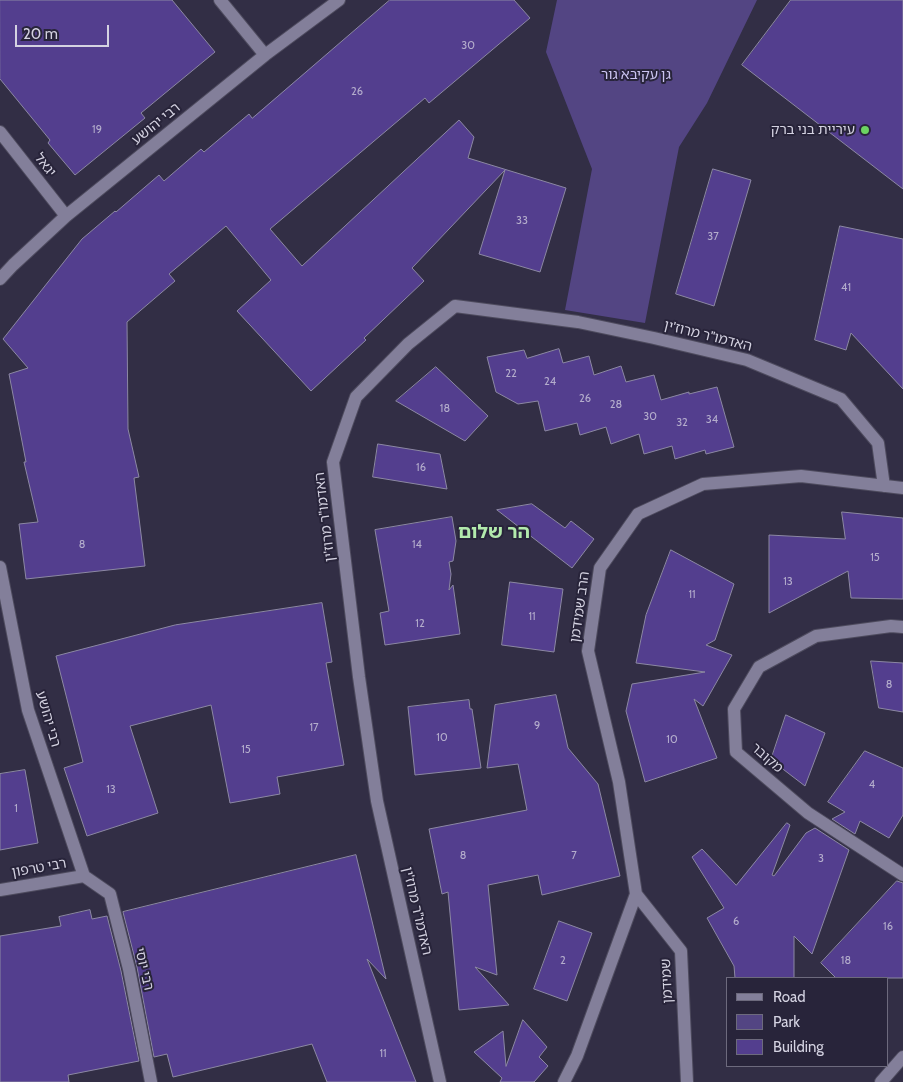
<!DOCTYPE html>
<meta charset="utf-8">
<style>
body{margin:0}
#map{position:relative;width:903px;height:1082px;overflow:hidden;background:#322e45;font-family:Cabin,sans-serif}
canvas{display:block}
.legend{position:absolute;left:726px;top:977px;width:162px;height:90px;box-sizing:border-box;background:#28243a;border:1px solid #6d6a7d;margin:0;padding:6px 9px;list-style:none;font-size:15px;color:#d4d2e1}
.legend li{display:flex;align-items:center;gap:10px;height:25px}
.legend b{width:25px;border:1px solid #6d6a7d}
.scale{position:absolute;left:15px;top:25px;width:94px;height:22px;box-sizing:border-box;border:2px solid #d4d2e1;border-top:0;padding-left:6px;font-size:15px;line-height:18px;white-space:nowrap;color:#d4d2e1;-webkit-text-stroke:4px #28243a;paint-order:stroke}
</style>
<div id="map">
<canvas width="903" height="1082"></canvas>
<ul class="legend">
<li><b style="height:6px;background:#837f9a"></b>Road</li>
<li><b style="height:14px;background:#534583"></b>Park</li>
<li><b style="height:14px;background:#533e8e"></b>Building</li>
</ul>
<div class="scale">20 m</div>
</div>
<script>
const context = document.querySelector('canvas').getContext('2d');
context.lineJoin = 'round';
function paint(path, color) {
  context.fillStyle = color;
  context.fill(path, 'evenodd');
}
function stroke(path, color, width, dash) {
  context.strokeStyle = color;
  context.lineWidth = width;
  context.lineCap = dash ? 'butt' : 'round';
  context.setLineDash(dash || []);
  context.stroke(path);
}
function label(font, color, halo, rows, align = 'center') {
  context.font = font + ' Cabin,"Noto Sans Hebrew",sans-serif';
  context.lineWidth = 4;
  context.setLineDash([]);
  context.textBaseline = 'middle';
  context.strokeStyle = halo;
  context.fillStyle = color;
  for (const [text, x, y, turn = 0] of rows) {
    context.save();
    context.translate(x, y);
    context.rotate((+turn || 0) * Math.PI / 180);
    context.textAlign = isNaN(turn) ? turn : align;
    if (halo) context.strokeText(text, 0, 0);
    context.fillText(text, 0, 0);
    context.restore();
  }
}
const green = new Path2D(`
 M557,0H757L707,103L679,147L645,323L565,310L592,169L546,52Z`);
const building = new Path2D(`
 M0,0H172L215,52L141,113L145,118L75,175L48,143L50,140L0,79Z
 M390,0H514L530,18L429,103L425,98L270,229L302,266L459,120L474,137L468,158L566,188L540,272L479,254L505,170L412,268L424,281L364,338L366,340L311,391L237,311L271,280L226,226L169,274L175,281L127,322L128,429L139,477L134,478L145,566L26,579L19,524L38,522L24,462H26L9,374L28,368L3,339L82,239L115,211L116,212L159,175L164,181L201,149L204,152L249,114L252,118Z
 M791,0H903V189L742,65Z
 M713,169L751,180L714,306L676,294Z
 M840,226L903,239V389L851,333L846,350L815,340Z
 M559,349L563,363L589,356L594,375L621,366L626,382L654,375L661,400L689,392V394L717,387L734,447L706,454L705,450L675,459L672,446L644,454L639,434L611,444L606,427L580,435L577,423L545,431L538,401L518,404L496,392L487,357L524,350L527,358Z
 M436,367L488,416L465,441L396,401Z
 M378,444L440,454L447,489L373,477Z
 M532,504L565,528L571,521L594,539L572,568L497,510Z
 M842,512L903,518V599L851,598L848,571L769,613V535L845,539Z
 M452,517L456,541L453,561L449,562L451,574L449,590L453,585L460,634L385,645L380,613L389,611L375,530Z
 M671,550L734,584L715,640L706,645L732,655L703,706L694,699L717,758L645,782L626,711L632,684L705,672L636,663L646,615Z
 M510,582L563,589L554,652L502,645Z
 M322,603L332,662L326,663L344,765L277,777L280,794L230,803L211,705L130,726L158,813L87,836L64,768L83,762L56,656L175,625Z
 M871,661L903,663V712L879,708Z
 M556,695L568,748L598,784L620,876L542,895L538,875L488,885L497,975L475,967L509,1005L459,1010L448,892L442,894L429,829L527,810L518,764L487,768L495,705Z
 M469,700L470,709H472L481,768L415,775L408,707Z
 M786,715L825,733L805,786L771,760Z
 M865,751L903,768V815L889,838L860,821L855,834L832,819L845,812L828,802Z
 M25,770L38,843L0,850V774Z
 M787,823L790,825L772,875L774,876L806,833L815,828L849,850L812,954L794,936V978H735L734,966L707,918L724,908L692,857L702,849L736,885Z
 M356,855L386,979L367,959L416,1082H327L312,1044L173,1077L167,1054L154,1057L137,967L123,912Z
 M897,881L903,883V978H836L821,963Z
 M90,910L92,919L107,916L121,971L139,1061L68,1075L69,1082H0V936L61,926L59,917Z
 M559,921L592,933L567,1001L534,989Z
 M523,1020L547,1047L539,1057L548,1066L534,1082H500L502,1078L474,1052L503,1031L506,1066Z`);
const minor = new Path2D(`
 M220,0L265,55
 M0,132L66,216
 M0,279L13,265L66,216L265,55L339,0
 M0,567L28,710L84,876
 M903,627L891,626L816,636L759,667L734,709L736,752L808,813L903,875
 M84,876L110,894L129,969L151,1082
 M0,890L84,876
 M636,894L681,951L687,1082
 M440,1082L377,801L359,677L333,462L356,397L408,344L455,306L578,322L654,338L747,360L841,399L878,443L884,486
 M564,1082L577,1056L636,894L619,782L588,651L600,568L638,514L703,484L801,476L903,488
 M881,1082L903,1057`);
const markers = [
 [865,130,5,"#6cd362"]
];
const numberNames = [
 ["30",468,46],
 ["26",357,92],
 ["19",97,130],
 ["33",522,221],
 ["37",713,237],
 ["41",846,288],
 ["22",511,374],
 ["24",550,382],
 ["26",585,399],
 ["28",616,405],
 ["18",445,409],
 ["30",650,417],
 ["34",712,420],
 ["32",682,423],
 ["16",421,468],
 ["8",82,545],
 ["14",417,545],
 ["15",875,558],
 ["13",788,582],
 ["11",692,595],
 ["11",532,617],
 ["12",420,624],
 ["8",889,685],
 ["9",537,726],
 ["17",314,728],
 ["10",442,738],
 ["10",672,740],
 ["15",246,750],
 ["4",872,785],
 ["13",111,790],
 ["1",16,809],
 ["8",463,856],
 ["7",574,856],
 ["3",821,859],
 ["6",736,922],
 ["16",888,927],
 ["2",563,961],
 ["18",846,961],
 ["11",383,1054]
];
const parkNames = [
 ["גן עקיבא גור",636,75]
];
const streetNames = [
 ["רבי יהושע",156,124,-39],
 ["יגאל",45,165,52],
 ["האדמו\"ר מרוז'ין",708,336,14],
 ["האדמו\"ר מרוז'ין",325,517,-97],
 ["הרב שמידמן",580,607,-82],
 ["רבי יהושע",48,719,74],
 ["מקובר",767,758,41],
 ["רבי טרפון",39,868,-10],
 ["האדמו\"ר מרוז'ין",417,911,77],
 ["רבי יוסי",144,969,77],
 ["שמידמן",667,981,-93]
];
const poiNames = [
 ["עיריית בני ברק",855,130]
];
const districtNames = [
 ["הר שלום",494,532]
];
paint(green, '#534583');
paint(building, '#533e8e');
stroke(building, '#8c88a3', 1);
stroke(minor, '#4e4b5e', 14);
stroke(minor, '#837f9a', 12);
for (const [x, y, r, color] of markers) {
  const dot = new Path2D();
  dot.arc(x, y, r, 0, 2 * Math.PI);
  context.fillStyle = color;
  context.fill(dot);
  stroke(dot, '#28243a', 2);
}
label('11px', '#b4adcc', null, numberNames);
label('14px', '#cbc4f1', '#28243a', parkNames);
label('14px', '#d4d2e1', '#28243a', streetNames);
label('14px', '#d4d2e1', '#28243a', poiNames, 'right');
label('bold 19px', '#b2e9ac', '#28243a', districtNames);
</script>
